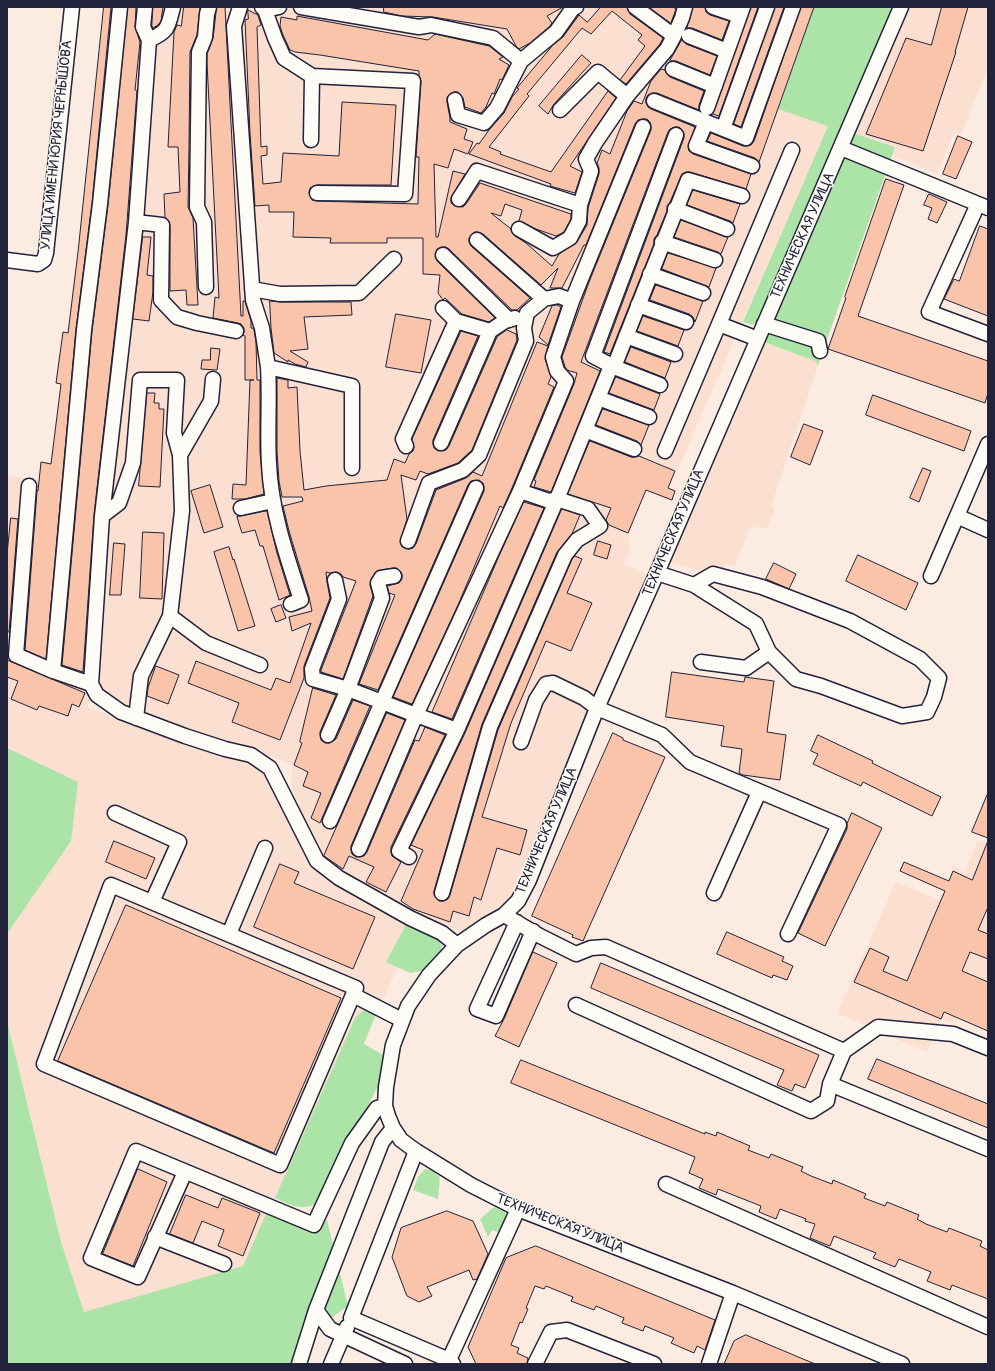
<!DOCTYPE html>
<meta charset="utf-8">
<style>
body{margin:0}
#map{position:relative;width:995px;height:1371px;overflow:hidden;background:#fcebe0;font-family:Pangolin,sans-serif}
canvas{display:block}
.frame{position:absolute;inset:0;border:8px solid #22223b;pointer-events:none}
</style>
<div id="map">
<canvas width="995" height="1371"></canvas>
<div class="frame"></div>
</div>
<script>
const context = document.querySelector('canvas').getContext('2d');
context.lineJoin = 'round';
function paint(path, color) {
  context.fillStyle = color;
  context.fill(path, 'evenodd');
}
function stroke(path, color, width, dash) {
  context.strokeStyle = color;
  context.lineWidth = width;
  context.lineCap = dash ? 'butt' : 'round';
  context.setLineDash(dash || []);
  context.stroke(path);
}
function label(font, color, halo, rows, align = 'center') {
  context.font = font + ' Pangolin,sans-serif';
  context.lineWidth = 3;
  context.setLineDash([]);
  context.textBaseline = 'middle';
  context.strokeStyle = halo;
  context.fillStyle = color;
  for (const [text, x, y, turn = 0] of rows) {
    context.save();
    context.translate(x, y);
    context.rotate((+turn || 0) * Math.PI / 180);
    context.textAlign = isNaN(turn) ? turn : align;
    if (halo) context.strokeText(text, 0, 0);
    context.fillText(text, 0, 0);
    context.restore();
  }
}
const built = new Path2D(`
 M104,7H814L828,126L677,471L657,463L628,533L630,549L624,564L649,575L515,893L506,905L463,931L413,915L320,860L298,816L291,782L292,769L293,765L256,751L184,727L126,705L95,685L87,707L220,756L249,761L265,772L316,866L408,921L387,962L398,967L376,1014L355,1018L275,1198L243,1266L84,1312L61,1242L7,1021V934L71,841L10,750L7,748V476L39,480L41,462L51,464L61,384L56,383L63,332L68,333L78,252Z
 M907,7H988V67L961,135L954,132L937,174L892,155L895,147L853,133Z
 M764,342L815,361L818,365L771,506L775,509L766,529L750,526L735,566L726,564L721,576L669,562Z
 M978,841L986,843L983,854L988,856V1031L957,1018L954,1023L941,1019L927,1052L837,1013L896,882L940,900L954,867L964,872Z`);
const green = new Path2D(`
 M814,7H895L759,321L752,325L743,322L828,126L778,109Z
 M853,133L895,147L818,365L815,361L764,342Z
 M7,748L78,782L71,841L7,934Z
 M408,921L439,941L442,945L441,953L423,971L410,973L386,962Z
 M364,1010L376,1014L364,1044L385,1056L382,1076L378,1086L319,1203C302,1211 291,1206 275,1198L355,1018Z
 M7,1021L61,1242L84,1312L243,1266L266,1214L286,1221L318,1225L327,1220L348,1306L297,1342L291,1364H7Z
 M425,1169L431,1170L440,1177L438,1199L413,1190L418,1177Z
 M494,1207L505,1212L507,1221L504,1234L492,1230L488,1237L480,1219Z`);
const building = new Path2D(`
 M104,7H111L92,203L76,329L46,659L25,650L37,491H38L41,462L51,464L61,384L56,383L63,332L68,333L78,252Z
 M128,7H136L135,27L140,42L135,90L137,91L126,235L94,515L83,672L62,665L92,331L108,205Z
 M153,7H163L161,21L158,25L153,28L152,26Z
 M184,7H200L197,35L190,52L189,148L188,207L193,218L198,305H187L186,290L170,291V225L169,221L165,217L164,194L180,192L178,147H168L174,32L177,25L181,26Z
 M217,7H225L241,316H243V301H245L251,321V328H253L254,330L256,342L257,380H260V452L264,494L245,499H232L233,484L246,485L250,380H254H245V336L243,335L244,332V328L241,324L238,323L213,318L215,297L219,298L207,63V54L213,38Z
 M384,7H563L547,16L552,23L550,26L530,43L519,49L516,46L507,29L433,17L402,16L384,12Z
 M601,7H627L630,14L663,38L660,44L626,84L620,80L645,46L638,40L642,35L612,11L591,34L582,28L527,94L529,96L489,147L501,152L500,154L551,172L608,91L616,98L570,166L582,172L575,193L550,186L551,184L469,154L477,143L479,144L489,130L504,113L512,97L519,89L517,88L553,45L563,37L579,15L587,22Z
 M649,7H673L676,9L671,23Z
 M693,7H705L706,12L710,15L729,21L722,40L692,28H687Z
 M751,7H758L719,116L713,114Z
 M775,7H784L741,127L734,124Z
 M801,7H814L759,162L755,158L707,141L711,133L743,146H748L751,145L754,141Z
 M942,7H968L955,52H956L923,151L866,134L906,38L931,45Z
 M248,10L258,15L261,25L257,27L261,147L267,146V155L261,156L263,184L281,182L283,153L339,156L342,102L396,105L391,185H317L310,188L309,193L312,200L317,201L418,204L419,157H416L421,81L419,75V71L320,55L295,52L290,50L283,35L280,26L281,17L297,20V16L428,40L435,34L489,46L503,57L499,59L509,65L502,80L500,79L494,94L492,93L486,107L481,113L465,107L463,98L458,92H453L447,97V102L450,118V122L467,129L464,139L473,142L468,154L454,149L448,168L434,164L436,237H438L453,171L465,174L451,198V203L455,206L463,207L466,204L480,183L571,214V219L564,232L556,236L536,229L519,221L522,210L505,204L501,216L491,213L511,229L512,233L515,236L526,243L552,266L559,254L577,242L587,225L588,208L599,174V168L597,163L602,150L610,154L627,111L634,101L642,104L651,81L661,69L665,70L667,74L670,77L704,91L699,105V110L657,93H652L648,95L646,98V103L648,107L651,109L695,127L688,147L689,151L693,154L751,174L746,189L690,172H686L682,174L670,202L667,206V211L657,235L654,239V244L610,354L604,352L684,138V133L679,127H675L670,129L668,132L581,362L600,371L551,492L534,487L536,481L534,480L574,384L577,373L567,370L565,367L562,357L589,282L651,130V126L650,122L647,119H642L638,120L635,124L586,245H584L562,288H550L558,268L541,285L483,234L478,232H474L469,238V242L471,246L530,298L517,310H512L449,249L446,247H441L437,249L435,257L437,261L495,318L489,322L462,314L445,298L443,300L438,293L440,275L423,274V238H387V243H330L331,238L293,237L294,212H269V205L255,206L250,133L245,20L248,19Z
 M682,40L686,44L717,56L710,75L676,61H670Z
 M582,55L591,63L554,104L548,114L539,106Z
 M958,136L972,142L956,179L943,174Z
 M886,179L904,185L858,316L988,361V393L985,403L828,349L846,298L845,297Z
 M693,190L740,204L733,223L730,221L687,205Z
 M929,194L947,202L937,223L928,219L932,208L924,205Z
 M681,220L728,237L721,254L718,252L674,237Z
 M980,226L988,229V316L944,299L954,279L959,281Z
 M143,237H151L147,275L153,276V292L149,321L133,319Z
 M668,253L716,268L709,287L662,269Z
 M656,285L703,301L695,322L693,317L689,314L650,300Z
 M270,301L280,302H351L352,315L304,317L308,349L290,351L308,362L306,367L295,364L288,360V362L274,353L271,328Z
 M557,305L561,307L548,345L539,337L552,306Z
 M396,314L431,320L421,373L386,367Z
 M643,316L684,330L678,346L637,331Z
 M507,330L516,334L517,340L472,450L458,463L428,474L420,471L416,480L401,475L407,519L400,542L402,547L409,549L413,548L416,544L436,490L466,478L473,472L482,476L537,342L548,346L545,359L551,377L548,384L554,387L512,488L503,508L500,506L458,605L412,704L393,697L484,491V487L483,483L479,480L471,481L468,485L378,690L359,684L395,595L389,593L387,586L399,583L402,579V574L397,568H393L377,571L371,579L370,585L373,596L343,679L321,672V670L356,581L343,577L341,574L337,572L330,573L326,572L327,582L330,598L304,666V678L280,740L232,722L239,703L188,683L196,661L271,690L276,678L290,683L311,623L292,631L289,617L312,611L309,597L289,531L283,506L303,501L302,497H282L279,481L277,452V378L288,380V388L297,387L300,451L304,490L326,486L387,480L394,459L405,463L409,454L413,451L414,447L412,439L461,331L478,336L433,440V444L434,448L438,451L446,450L449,446L497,337Z
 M631,347L671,362L665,378L625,362Z
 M211,348L220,349L217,370L201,369L202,360H210Z
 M616,377L660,394L654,410L609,393Z
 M147,393H155L154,403H159V409H164L160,487L139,486Z
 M873,395L971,431L964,451L866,415Z
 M603,409L649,425L641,445L637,441L596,425Z
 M804,424L823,431L810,465L791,457Z
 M590,441L631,457H636L639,456L675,471L668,488L675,491L672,500L646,490L628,533L609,525L606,520L611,508L568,494Z
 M923,468L931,471L919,502L910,498Z
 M210,485L223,527L204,533L191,491Z
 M524,502L544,508L452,719L432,712L499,556Z
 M562,509L580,515L572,534L557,552L482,724L434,891V895L439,901H444L448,899L450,895L498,730L572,559L575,556L582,559L567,593L592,603L571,651L546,641L511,723L482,817L527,830L520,855L497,848L481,900L474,897L469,916L453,911L450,922L413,909L401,901L423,850L411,845L465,733Z
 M267,511L277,553L290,595L279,600L263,546H260L255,530L242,533L237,517Z
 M11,518L18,519L9,632H7V555Z
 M143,532L164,533L162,599L140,598Z
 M598,541L611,545L607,559L594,555Z
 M114,543L125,544L121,595H110Z
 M229,547L233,560L234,559L255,626L238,631L214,552Z
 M858,555L918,583L906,610L846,581Z
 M774,563L796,574L789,589L766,579Z
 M281,605L286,618L276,622L271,609Z
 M7,660L85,693L79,707L72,704L68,716L39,706L37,710L11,699L18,681L7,677Z
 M156,666L179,675L168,704L147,696L148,688Z
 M672,672L744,682L745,677L774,681L767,732L786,735L780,780L743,775L739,773L742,749L721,746L724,726L666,717Z
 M313,688L336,695L320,732L321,740L325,743H329L336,739L353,700L370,706L320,823L311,818L321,793L303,786L308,772L294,765L302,743L300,742Z
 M387,713L405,720L351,846V850L352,854L356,857L364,856L367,852L415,740L419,741L425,727L445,735L391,847V852L392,856L401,862L386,892L366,882L374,867L349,856L343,869L324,856Z
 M613,733L623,738V740L665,757L583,941L572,937L573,935L532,916Z
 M818,735L873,761L872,763L941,797L932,816L863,782L861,786L813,764L818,754L811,751Z
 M988,793V838L972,832Z
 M852,813L882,828L825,946L798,933L847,829V824Z
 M114,841L155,858L146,879L106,862Z
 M988,841V907L978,930L988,934V959L970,952L962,971L988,982V1031L944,1012L941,1019L854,982L870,948L889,957L883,971L907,981L932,921L945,891L900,871L904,862L949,881L953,871L972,880Z
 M280,864L299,872L294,883L375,917L353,969L254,927Z
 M126,905L341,998L274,1153L58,1061Z
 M727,932L784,957L782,961L793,966L787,980L773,975L772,978L717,954Z
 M533,952L557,963L519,1047L495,1036L504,1019Z
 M601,963L819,1055L805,1088L795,1084L792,1091L777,1085L784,1070L591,988Z
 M877,1059L988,1104V1128L868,1079Z
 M521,1060L705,1134V1132L716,1136L717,1132L750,1146L748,1150L769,1158L771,1154L803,1167L801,1171L811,1176L832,1184L833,1180L866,1194L864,1198L885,1206L887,1202L919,1215L917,1219L926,1224L947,1232L949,1228L982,1241L980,1246L988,1250V1299L952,1285L950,1290L927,1281L931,1272L899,1259L895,1267L873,1258L876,1253L834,1236L830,1246L810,1238L815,1224L805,1221L806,1219L780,1209L776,1219L759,1212L761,1206L718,1189L716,1195L699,1188L703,1179L689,1173L695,1157L511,1083Z
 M138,1169L167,1182L133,1266L103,1254Z
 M186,1195L218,1208L222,1198L260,1213L243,1256L218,1246L224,1230L202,1221L193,1243L170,1234Z
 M447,1211L473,1221L488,1254L477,1279L473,1280L469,1270L427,1287L432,1296L419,1302L407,1296L392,1257L401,1228Z
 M536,1246L715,1320L705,1350L697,1346L694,1353L671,1343L674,1338L645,1326L643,1331L622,1323L624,1318L596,1306L594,1310L571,1301L573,1297L546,1286L544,1289L535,1286L526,1308L528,1309L522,1323L520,1322L511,1345L519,1348L517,1353L528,1358L527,1364H476L468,1347L506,1258Z
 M746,1335L815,1364H724L734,1341Z`);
const minor = new Path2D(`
 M145,7L143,27L149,40L136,222L102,516L91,684L97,695L121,712L185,736L225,749L251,755L270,768L317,861L339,878L410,918L442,933L457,945
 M240,7L234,26L253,300L262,328L268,367L352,386V468
 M262,7L265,10L279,7
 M301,7L419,27L431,25L493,38L521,61L556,32L573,8L576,7
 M713,7L739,16
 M901,7L657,573L597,708L529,880L518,901L504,915L486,925L457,945L429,975L408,1006L393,1045L386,1087L385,1106L388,1116L393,1128L401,1140L416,1151L471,1185L518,1209L733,1293L902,1364
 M265,10L275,38L284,58L312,76
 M674,36L682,18L685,7
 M689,36L727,51
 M149,40C169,31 168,27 173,7
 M673,69L715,86
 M455,100L458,115L484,123L497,108L521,61
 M654,101L746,138L793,7
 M707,108L743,7
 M560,110L598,72L627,96L667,49L674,36L635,7
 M706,122L696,146L752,166
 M723,129L767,7
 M311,140L312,76L413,81L405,194L317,193
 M841,148L988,208
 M459,199L477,171L580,205L591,171L586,159L595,143L627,96
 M978,204L929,312L988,334
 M675,209L727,229
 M136,222L162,225L161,300L177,317L197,323L236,331
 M519,229L553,248L570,238L579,221L580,205
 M477,240L544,299L559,296L572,301L553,357L557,371L566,381L520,491L549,501L557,499
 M662,242L715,260
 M443,255L509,320L515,318
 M7,260L38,264L44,260L46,253L72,7
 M650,274L703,293
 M206,287L204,222L197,207L199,52L205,37L207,14L209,7
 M252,289L280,294L359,293L394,259
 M572,301L643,127
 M638,305L686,322
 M443,308L456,321L490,331
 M719,324L792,150
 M764,324L818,341L820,351
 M626,336L675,354
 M268,367C270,399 267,432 269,464C271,511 287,557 301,600L291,604
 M660,385L614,367L593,356L676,135
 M598,398L649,417
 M585,430L634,449
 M441,443L490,331L505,321L509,320
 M406,446L403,439L456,321
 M665,451L719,324L758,339
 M29,486L16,655L53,671
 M476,488L382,702L416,715L520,491
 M241,508L273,501
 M102,516L119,503L133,463L140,380H177L174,433L180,455
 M957,516L988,444
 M408,541L429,483L463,470L479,455L526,341L524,328L527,313L544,299
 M657,573L694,585L713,574L762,587L850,621L920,659L939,678L934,697L927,712L902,716L821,686L796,679L769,652L756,624L694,585
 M931,576L957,516L988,530
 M170,616L182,511L180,455L211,401L213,379
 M701,662L746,668L769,652
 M91,684L53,671L84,330L100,204L120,7
 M136,718L141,676L170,616L206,643L260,665
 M457,730L557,499
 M328,735L348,689L313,679L312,669L339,599L335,580
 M521,742L536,700L546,684L553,683L584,698L597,708L662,735L690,762L839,825L788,934
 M115,813L179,842L152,902
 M330,821L382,702L348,689L382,598L378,583L381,578L394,576
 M359,849L416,715L457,730L399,851L409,857
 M111,885L356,988L280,1165L44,1064Z
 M442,893L490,727L565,555L577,540L600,526L588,509L557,499L609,371L614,367L688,180L742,196
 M714,893L759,792
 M504,915L540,936L576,954L591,948L606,947L844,1051L878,1027L953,1034L988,1048
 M517,922L477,1009L496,1016L533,931
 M229,934L265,848
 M353,995L402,1020
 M576,1005L811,1111L827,1101L830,1084
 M844,1051L830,1084L988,1149
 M393,1128L382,1142L316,1310L330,1329L405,1364
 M416,1151L351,1318L449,1360L447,1364
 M185,1172L138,1277L91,1258L136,1151L314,1225L352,1143L377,1108L385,1106
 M666,1184L988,1327
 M155,1237L224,1264
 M299,1364L316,1310
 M331,1364L347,1327
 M453,1364L449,1360L518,1209
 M535,1364L551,1332L567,1330L654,1364
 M709,1364L733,1293`);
const streetNames = [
 ["УЛИЦА ИМЕНИ ЮРИЯ ЧЕРНЫШОВА",57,145,-84],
 ["ТЕХНИЧЕСКАЯ УЛИЦА",803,236,-66],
 ["ТЕХНИЧЕСКАЯ УЛИЦА",674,533,-67],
 ["ТЕХНИЧЕСКАЯ УЛИЦА",547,831,-67],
 ["ТЕХНИЧЕСКАЯ УЛИЦА",560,1224,22]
];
paint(built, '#fbdfd0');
paint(green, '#ace4a7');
paint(building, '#f9c4aa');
stroke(building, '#22223b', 1);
stroke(minor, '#22223b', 17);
stroke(minor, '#fdfcf7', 14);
label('14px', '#22223b', '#fdfcf7', streetNames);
</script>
